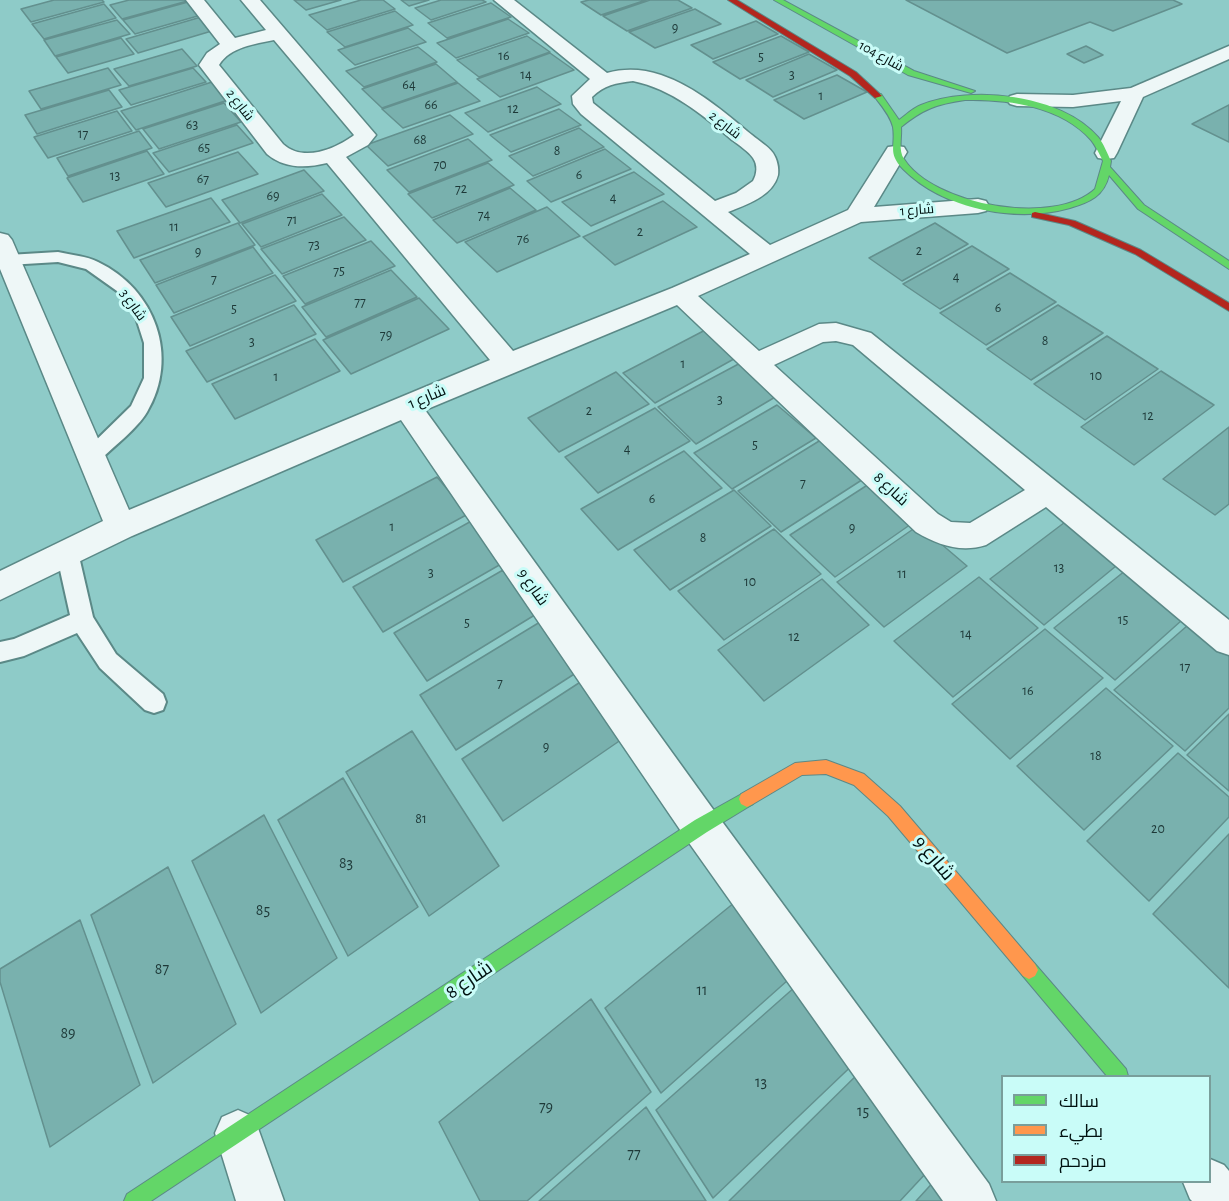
<!DOCTYPE html>
<meta charset="utf-8">
<style>
body{margin:0}
#map{position:relative;width:1229px;height:1201px;overflow:hidden;background:#8ecbc8;font-family:"Alegreya Sans",Cairo,sans-serif}
canvas{display:block}
.legend{position:absolute;left:1001px;top:1075px;width:210px;height:108px;box-sizing:border-box;background:#c9fcf8;border:2px solid #799e9b;margin:0;padding:8px 10px;list-style:none;font-size:18px;color:#001110}
.legend li{display:flex;align-items:center;gap:12px;height:30px}
.legend b{width:30px;border:2px solid #799e9b}
</style>
<div id="map">
<canvas width="1229" height="1201"></canvas>
<ul class="legend">
<li><b style="height:8px;background:#63d668"></b>سالك</li>
<li><b style="height:8px;background:#ff974d"></b>بطيء</li>
<li><b style="height:8px;background:#b3261e"></b>مزدحم</li>
</ul>
</div>
<script>
const context = document.querySelector('canvas').getContext('2d');
context.lineJoin = 'round';
function paint(path, color) {
  context.fillStyle = color;
  context.fill(path, 'evenodd');
}
function stroke(path, color, width, dash) {
  context.strokeStyle = color;
  context.lineWidth = width;
  context.lineCap = dash ? 'butt' : 'round';
  context.setLineDash(dash || []);
  context.stroke(path);
}
function label(font, color, halo, rows, align = 'center') {
  context.font = font + ' "Alegreya Sans",Cairo,sans-serif';
  context.lineWidth = 6;
  context.setLineDash([]);
  context.textBaseline = 'middle';
  context.strokeStyle = halo;
  context.fillStyle = color;
  for (const [text, x, y, turn = 0] of rows) {
    context.save();
    context.translate(x, y);
    context.rotate((+turn || 0) * Math.PI / 180);
    context.textAlign = isNaN(turn) ? turn : align;
    if (halo) context.strokeText(text, 0, 0);
    context.fillText(text, 0, 0);
    context.restore();
  }
}
const building = new Path2D(`
 M54,0H102L104,2L31,22L21,9Z
 M129,0H191L122,19L110,5Z
 M294,0H341L306,10Z
 M361,0H383L395,9L327,30L309,15Z
 M401,0H429L409,6Z
 M441,0H482L486,2L431,20L415,8Z
 M589,0H646L601,15L581,2Z
 M650,0H678L692,8L627,31L603,16Z
 M906,0H1173L1182,4L1113,31L1090,22L1007,53Z
 M188,2L201,15L135,34L123,20Z
 M491,3L511,17L447,38L428,23Z
 M104,4L116,18L44,39L32,24Z
 M695,9L721,24L655,48L629,32Z
 M395,11L413,25L345,47L327,32Z
 M201,17L215,30L138,53L126,39Z
 M508,19L529,33L456,58L437,43Z
 M117,20L130,34L55,56L44,40Z
 M756,21L778,34L713,59L691,45Z
 M408,28L426,42L355,65L338,50Z
 M527,36L550,52L479,77L457,60Z
 M781,36L809,52L740,79L713,62Z
 M121,38L134,54L68,73L56,57Z
 M1086,46L1103,55L1084,63L1067,54Z
 M418,47L437,62L364,87L346,71Z
 M182,49L197,66L129,86L114,69Z
 M550,53L574,70L500,97L477,79Z
 M809,54L837,70L773,97L746,80Z
 M436,64L457,82L382,108L362,89Z
 M108,68L121,85L41,109L29,91Z
 M193,68L206,82L131,105L119,90Z
 M837,75L867,92L804,119L774,100Z
 M212,82L228,100L136,130L121,111Z
 M458,83L480,101L403,128L382,109Z
 M537,87L561,104L488,132L465,113Z
 M109,90L122,107L37,134L25,115Z
 M224,103L241,122L159,149L143,129Z
 M1229,105V142L1192,124Z
 M559,109L581,125L511,152L490,135Z
 M117,111L132,131L48,158L34,137Z
 M450,115L473,134L388,166L366,145Z
 M237,125L253,143L169,172L153,153Z
 M579,128L604,147L533,176L509,156Z
 M139,131L152,148L68,176L57,158Z
 M468,139L492,160L409,192L387,170Z
 M605,149L631,169L551,202L527,181Z
 M147,151L164,174L83,202L67,178Z
 M238,152L258,174L166,207L148,183Z
 M488,163L514,185L432,218L408,194Z
 M304,170L324,191L240,223L222,200Z
 M634,172L664,194L591,226L562,202Z
 M510,188L536,210L457,243L433,220Z
 M322,194L342,215L261,247L242,224Z
 M211,198L230,222L134,258L117,231Z
 M663,201L697,227L615,265L583,237Z
 M547,207L580,236L497,272L465,242Z
 M344,217L366,240L282,274L261,249Z
 M238,223L255,245L155,283L140,260Z
 M935,223L968,244L902,281L869,258Z
 M371,241L395,266L305,304L283,276Z
 M972,246L1009,269L940,309L903,284Z
 M253,247L273,273L174,313L156,285Z
 M391,270L417,297L326,337L302,307Z
 M1010,273L1056,302L986,345L940,313Z
 M275,275L296,301L190,346L171,317Z
 M419,298L449,329L351,374L323,340Z
 M294,305L316,334L207,382L186,351Z
 M1058,305L1103,333L1031,380L987,349Z
 M711,327L741,355L655,403L623,373Z
 M1107,336L1158,369L1085,420L1034,384Z
 M315,339L340,371L235,419L212,384Z
 M746,360L782,393L696,444L658,407Z
 M1161,371L1214,405L1134,465L1081,427Z
 M616,372L649,404L559,452L528,418Z
 M777,405L816,438L732,489L694,453Z
 M655,408L690,441L598,493L565,457Z
 M1229,427V504L1215,515L1163,479Z
 M824,438L868,476L781,532L738,491Z
 M684,451L722,488L618,550L581,509Z
 M437,477L468,514L343,582L316,540Z
 M869,484L914,522L835,577L790,535Z
 M734,490L771,526L670,590L634,550Z
 M1073,516L1127,557L1044,625L990,579Z
 M475,519L508,560L383,632L353,587Z
 M919,525L967,566L884,627L837,582Z
 M774,529L821,574L724,640L678,591Z
 M1131,566L1191,612L1115,680L1054,628Z
 M503,570L538,613L427,681L394,633Z
 M979,577L1038,628L953,697L894,641Z
 M822,579L869,625L764,701L718,650Z
 M1196,618L1229,644V708L1185,751L1114,690Z
 M540,622L579,671L456,750L420,695Z
 M1045,629L1103,678L1010,759L952,704Z
 M585,679L628,735L503,821L462,759Z
 M1106,688L1173,746L1084,830L1017,766Z
 M1229,714V791L1187,755Z
 M412,731L499,866L429,916L346,772Z
 M1178,753L1229,797V817L1149,901L1087,841Z
 M343,778L418,907L348,956L278,820Z
 M264,815L337,958L261,1013L192,861Z
 M1229,834V988L1153,914Z
 M168,867L236,1024L153,1083L91,915Z
 M740,898L797,972L661,1093L605,1008Z
 M80,920L140,1085L50,1147L0,982V969Z
 M804,979L863,1055L713,1198L656,1110Z
 M591,999L651,1092L527,1201H480L439,1122Z
 M868,1064L941,1157L900,1201H729Z
 M646,1107L706,1201H539Z
 M937,1178L954,1201H916Z`);
const lane = new Path2D(`
 M58,252C71,255 87,256 98,262C155,289 180,357 147,412C137,429 113,447 99,461L92,464L85,461L82,456L85,451L131,406L144,378V343L136,318L117,291L86,269L58,262L8,265L0,260L2,256L8,255Z
 M67,543L75,546L78,552L93,617L116,654L163,694L166,702L163,710L154,713L145,710L100,668L77,633L24,656L0,662V642L14,639L70,615L56,552L59,546Z`);
const street = new Path2D(`
 M186,0H204L235,38L266,30L241,0H260L376,135L368,145L346,157L513,351L672,288L750,254L581,114L573,104L572,96L590,79L494,0H514L607,73C625,68 643,69 661,75C696,87 724,112 752,135C759,141 768,146 773,153C777,159 779,168 778,175C773,196 746,205 728,212L770,245L848,210L888,147L896,146L904,147L907,152L874,207L978,199L986,201L989,206L986,211L978,213L861,222L698,296L759,351L819,324L836,323L871,333L1229,620V655L1217,651L1046,507L986,545C961,553 938,545 916,532L677,305L425,410L715,812L989,1184L996,1201H943L687,840L401,420L132,536L0,600V571L103,521L0,269V233L8,235L12,240L129,510L490,360L327,163C306,168 285,169 267,154L199,65L207,53L220,44ZM274,40L354,135L353,136C333,150 303,162 283,144L219,65C230,47 255,44 274,40ZM633,81C672,89 703,115 732,140C739,145 749,152 753,158C758,165 757,174 753,181L736,193L715,201L593,103L592,97C604,85 616,83 633,81ZM836,341L853,345L1025,490L970,523L951,522L938,514L774,365L823,342Z
 M1229,46V59L1143,97L1117,153L1114,158L1106,159L1098,158L1095,153L1121,101L1073,107L1017,106L1010,104L1007,100L1010,96L1017,94L1073,95L1131,88Z
 M238,1110L254,1117L284,1201H236L215,1133L222,1117Z
 M1210,1159L1224,1165L1229,1171V1201H1192L1190,1199L1183,1182H1210Z`);
const fast = new Path2D(`
 M774,0H783L914,71L975,91L971,93L908,75Z
 M875,94H881L899,120C906,115 913,108 921,105C971,85 1061,94 1098,137C1104,144 1107,153 1111,161L1110,167L1144,205L1229,261V269L1138,209L1109,175C1104,196 1090,202 1070,208C1017,223 944,210 903,169C887,153 896,146 893,127C890,115 881,105 874,96ZM965,100C1007,99 1061,106 1091,140C1096,146 1099,154 1103,161L1095,189C1054,227 933,205 904,159C898,150 902,137 901,127C923,109 937,104 965,100Z
 M747,791L753,794L755,799L753,804L707,832L151,1201H124L127,1194L695,820Z
 M1029,961L1035,964L1126,1069L1128,1076H1107L1023,976L1020,970L1023,964Z`);
const slow = new Path2D(`
 M826,760L864,774L900,806L1035,964L1038,970L1035,976L1029,979L1023,976L888,816L854,785L826,774L802,775L753,804L747,807L741,804L739,799L741,794L795,763Z`);
const jam = new Path2D(`
 M728,0H737L856,72L882,96L875,98L850,76Z
 M1035,212L1075,221L1141,250L1229,303V311L1135,254L1069,225L1032,217V213Z`);
const numberNames = [
 ["9",675,28],
 ["16",504,56],
 ["5",761,57],
 ["14",526,75],
 ["3",792,75],
 ["64",409,85],
 ["1",821,96],
 ["66",431,105],
 ["12",513,109],
 ["63",192,125],
 ["17",83,134],
 ["68",420,140],
 ["65",204,148],
 ["8",557,151],
 ["70",440,165],
 ["6",579,175],
 ["13",115,176],
 ["67",203,179],
 ["72",461,189],
 ["69",273,196],
 ["4",613,198],
 ["74",484,215],
 ["71",292,220],
 ["11",174,227],
 ["2",640,232],
 ["76",523,239],
 ["73",314,245],
 ["2",919,251],
 ["9",198,252],
 ["75",339,271],
 ["4",956,277],
 ["7",214,279],
 ["77",360,302],
 ["6",998,308],
 ["5",234,309],
 ["79",386,335],
 ["8",1045,341],
 ["3",252,342],
 ["1",683,364],
 ["10",1096,376],
 ["1",276,377],
 ["3",720,400],
 ["2",589,411],
 ["12",1148,416],
 ["5",755,445],
 ["4",627,449],
 ["7",803,483],
 ["6",652,499],
 ["1",392,527],
 ["9",852,528],
 ["8",703,538],
 ["13",1059,568],
 ["3",431,573],
 ["11",902,574],
 ["10",750,582],
 ["15",1123,620],
 ["5",467,623],
 ["14",966,634],
 ["12",794,637],
 ["17",1185,667],
 ["7",500,683],
 ["16",1028,691],
 ["9",546,747],
 ["18",1096,756],
 ["81",421,819],
 ["20",1158,829]
];
const farStreetnames = [
 ["شارع 104",881,56,29],
 ["شارع 2",240,105,52],
 ["شارع 2",725,125,38],
 ["شارع 1",917,210,-4],
 ["شارع 3",133,305,55]
];
const streetNames = [
 ["شارع 1",427,397,-23],
 ["شارع 8",891,489,43],
 ["شارع 9",533,587,55]
];
const nearNumbernames = [
 ["83",346,863],
 ["85",263,910],
 ["87",162,969],
 ["11",702,990],
 ["89",68,1033],
 ["13",761,1082],
 ["79",546,1107],
 ["15",863,1111],
 ["77",634,1154]
];
const nearStreetnames = [
 ["شارع 9",934,858,50],
 ["شارع 8",469,980,-34]
];
paint(building, '#79b1ae');
stroke(building, '#63908e', 1.5);
stroke(lane, '#5b8987', 4);
stroke(street, '#5b8987', 3);
stroke(fast, '#5b8987', 2);
stroke(slow, '#5b8987', 2);
stroke(jam, '#5b8987', 2);
paint(lane, '#eef7f7');
paint(street, '#eef7f7');
paint(fast, '#63d668');
paint(slow, '#ff974d');
paint(jam, '#b3261e');
label('14px', '#1e3938', null, numberNames);
label('14px', '#001110', '#c9fcf8', farStreetnames);
label('16px', '#001110', '#c9fcf8', streetNames);
label('16px', '#1e3938', null, nearNumbernames);
label('20px', '#001110', '#c9fcf8', nearStreetnames);
</script>
